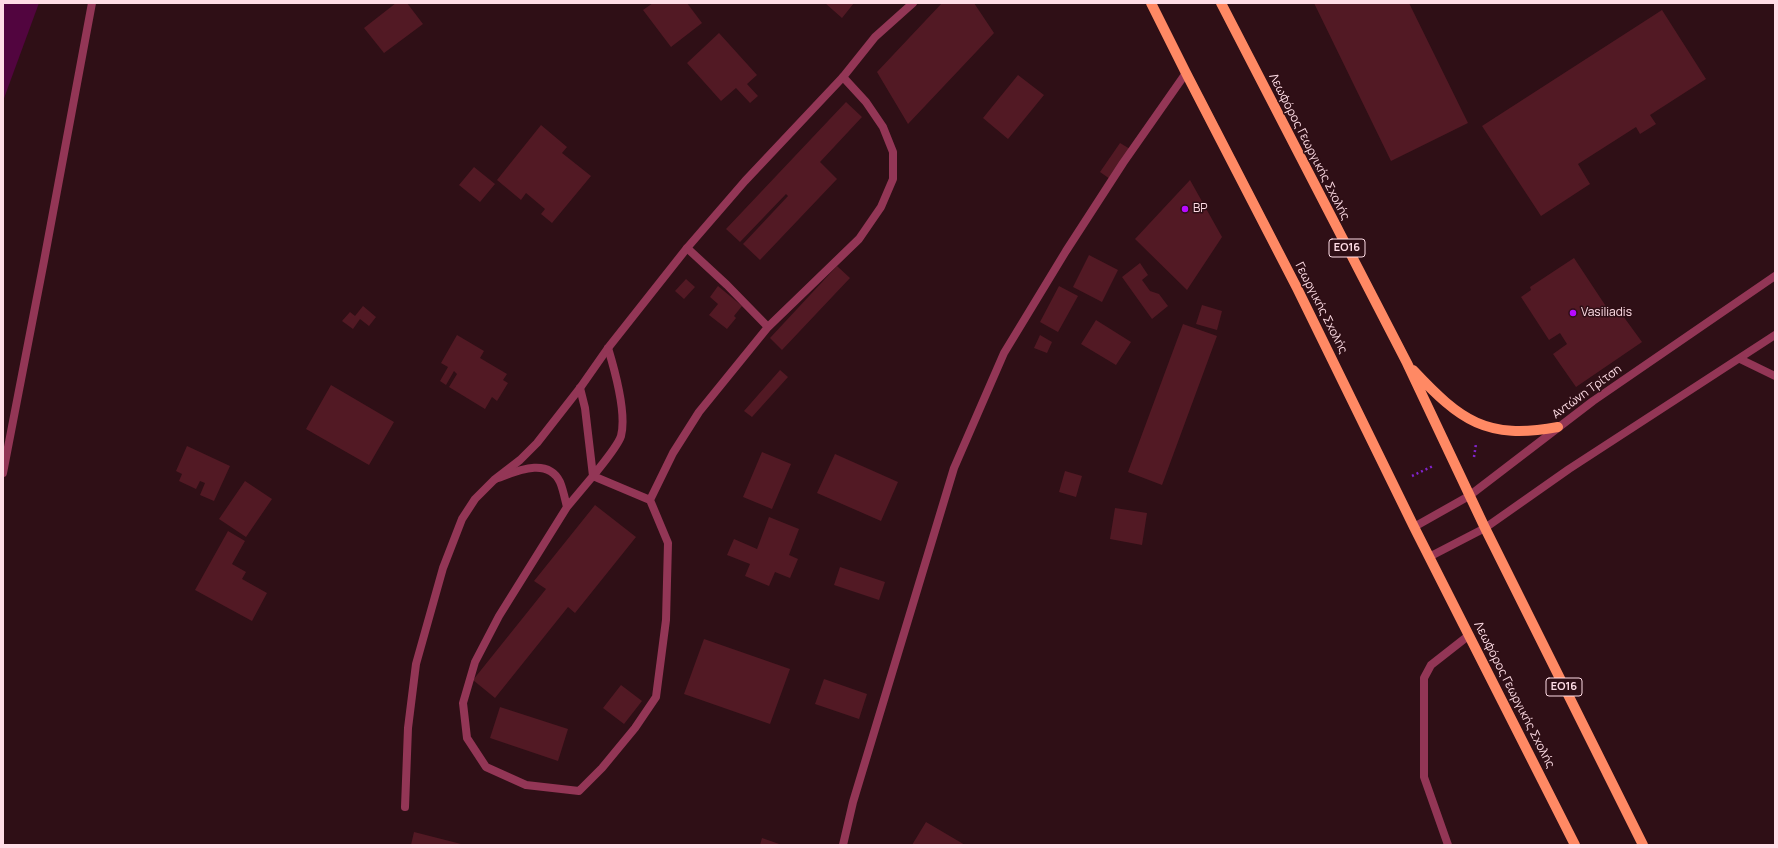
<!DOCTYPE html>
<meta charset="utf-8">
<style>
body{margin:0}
#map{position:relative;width:1778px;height:848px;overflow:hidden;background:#2f0f16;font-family:Manrope,sans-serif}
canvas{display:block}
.frame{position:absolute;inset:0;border:4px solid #ffdde6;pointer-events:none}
</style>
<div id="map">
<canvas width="1778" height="848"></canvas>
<div class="frame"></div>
</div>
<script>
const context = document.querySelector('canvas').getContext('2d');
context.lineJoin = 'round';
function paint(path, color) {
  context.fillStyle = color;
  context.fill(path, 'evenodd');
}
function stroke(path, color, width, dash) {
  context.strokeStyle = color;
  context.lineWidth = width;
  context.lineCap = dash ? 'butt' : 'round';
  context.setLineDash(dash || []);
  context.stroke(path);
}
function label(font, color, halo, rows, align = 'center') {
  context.font = font + ' Manrope,sans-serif';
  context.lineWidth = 3;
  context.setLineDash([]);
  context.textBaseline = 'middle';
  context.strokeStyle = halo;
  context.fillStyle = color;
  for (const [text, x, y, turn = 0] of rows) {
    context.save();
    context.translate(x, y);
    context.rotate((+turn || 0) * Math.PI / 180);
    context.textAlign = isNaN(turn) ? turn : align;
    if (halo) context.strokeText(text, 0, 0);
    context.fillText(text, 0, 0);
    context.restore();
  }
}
const water = new Path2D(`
 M3,3H39L3,101Z`);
const building = new Path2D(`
 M396,3H407L423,24L384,53L364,28Z
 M653,3H687L702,23L671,47L643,10Z
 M825,3H854L842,18Z
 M942,3H974L994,33L908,124L877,72Z
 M1314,3H1409L1468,123L1391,161Z
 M1662,10L1706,79L1650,115L1656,124L1640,134L1636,127L1578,164L1590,184L1541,216L1482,126Z
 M719,33L757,75L747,84L758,96L750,103L736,88L721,101L687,63Z
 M1018,75L1044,95L1008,139L983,118Z
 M846,102L862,117L820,162L837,179L760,260L743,244L788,196L786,194L740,242L726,229Z
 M541,125L567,147L562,153L591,176L552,223L541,214L545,209L526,193L521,200L497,180Z
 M1120,143L1130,149L1110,179L1100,172Z
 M474,167L495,184L480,202L459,185Z
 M1190,180L1222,237L1187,290L1135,239Z
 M1089,255L1118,270L1102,302L1073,287Z
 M1574,258L1611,314L1618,309L1642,342L1576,387L1553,354L1567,344L1560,333L1549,340L1521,297L1531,290L1530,287Z
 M1140,263L1148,275L1142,280L1150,291L1159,294L1168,306L1152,319L1122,277Z
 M837,266L850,278L782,350L770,338Z
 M686,279L695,287L684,299L675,291Z
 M718,286L742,306L734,316L736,318L727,329L709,315L718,304L710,297Z
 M1059,286L1078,296L1058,332L1040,322Z
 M1202,305L1222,311L1217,330L1196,324Z
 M363,306L376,317L369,326L360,319L353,329L342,321L350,312L355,316Z
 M1096,320L1131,342L1116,365L1081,344Z
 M1183,324L1217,336L1162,485L1128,472Z
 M457,335L484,351L480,358L507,374L503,380L508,383L497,401L492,397L485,409L449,387L457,374L454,371L446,385L440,381L448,367L441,363Z
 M1040,335L1052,342L1047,353L1034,348Z
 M780,370L788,377L752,417L744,411Z
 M331,385L394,422L369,465L306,429Z
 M187,446L230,466L214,501L200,495L205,483L200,481L196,489L179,481L182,474L176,471Z
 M762,452L791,464L772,509L743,497Z
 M835,454L898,482L881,521L817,493Z
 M1065,471L1082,476L1076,497L1059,492Z
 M245,481L272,499L246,537L219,519Z
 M595,505L636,537L575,613L568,607L495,698L473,680L546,589L534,581Z
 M1115,508L1147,513L1142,545L1110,539Z
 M769,517L799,529L789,555L798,559L790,578L775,572L769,586L745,576L750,564L727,555L734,539L757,549Z
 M228,531L245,541L232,564L246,572L242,579L267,593L252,621L195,590Z
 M840,567L885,582L879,600L834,585Z
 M704,639L790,669L770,724L684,694Z
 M824,679L867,694L859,719L815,704Z
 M621,685L642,701L624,724L603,708Z
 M500,707L568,729L558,761L490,738Z
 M926,822L965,845H912Z
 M414,832L461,844V845H411Z
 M762,838L782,845H760Z`);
const path = new Path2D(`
 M1474,457L1476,444
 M1412,476L1433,466`);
const service = new Path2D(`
 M687,248L727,285L768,327
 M1740,359L1775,376
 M498,478C517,471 548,457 560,482C563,489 565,499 567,507L499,616L475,662L463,703L467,738L486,767L526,785L579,791L602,768L635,728L656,697L666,620L668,543L650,500L593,476C600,467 618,446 621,436C627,413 615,371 608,348
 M650,500L673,453L699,412L768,327L859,239L881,207L893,179V152L883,127L866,102L843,77
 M567,507L593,476L585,408L580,388
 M1448,845L1424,777V678L1431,665L1468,636`);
const minor = new Path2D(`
 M3,473L44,261L92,3
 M405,807L408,728L416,664L443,568L462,519L475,499L494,480L520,460L537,443L580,388L608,348L687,248L745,181L843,77L875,37L913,3
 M843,845L853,802L954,468L1004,353L1066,251L1123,163L1186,73`);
const tertiary = new Path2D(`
 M1414,527L1469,496L1593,401L1775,276
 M1429,557L1485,528L1569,469L1775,335`);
const primary = new Path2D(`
 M1151,3L1186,73L1297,288L1414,527L1575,845
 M1221,3L1407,363L1485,528L1643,845
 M1413,370C1461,421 1486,440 1558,427`);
const markers = [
 [1185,209,4,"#b909ff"],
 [1573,313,4,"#b909ff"]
];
const shields = [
 [1347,248,36],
 [1564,687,36]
];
const shieldNames = [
 ["ΕΟ16",1347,248],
 ["ΕΟ16",1564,687]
];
const streetNames = [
 ["Λεωφόρος Γεωργικής Σχολής",1309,147,63],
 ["Γεωργικής Σχολής",1321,308,63],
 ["Αντώνη Τρίτση",1587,392,-36],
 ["Λεωφόρος Γεωργικής Σχολής",1514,695,63]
];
const poiNames = [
 ["BP",1193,209],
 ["Vasiliadis",1581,313]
];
paint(water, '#52053f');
paint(building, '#521924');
stroke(path, '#8124cc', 2.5, [2, 3]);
stroke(service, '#933656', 8);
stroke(minor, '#933656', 8);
stroke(tertiary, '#933656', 8);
stroke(primary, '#ff8964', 10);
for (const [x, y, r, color] of markers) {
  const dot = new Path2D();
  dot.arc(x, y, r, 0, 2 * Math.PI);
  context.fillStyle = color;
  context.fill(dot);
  stroke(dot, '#2f0f16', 1.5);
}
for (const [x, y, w] of shields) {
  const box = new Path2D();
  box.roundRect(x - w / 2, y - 9, w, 18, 3);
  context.fillStyle = '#2f0f16';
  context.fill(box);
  stroke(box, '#ffdde6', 1);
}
label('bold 11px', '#ffdde6', null, shieldNames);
label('12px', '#ffdde6', '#2f0f16', streetNames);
label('12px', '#ffdde6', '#2f0f16', poiNames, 'left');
</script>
